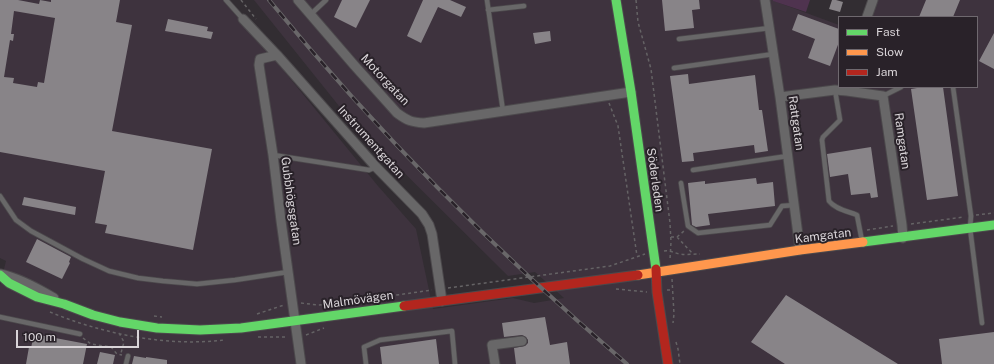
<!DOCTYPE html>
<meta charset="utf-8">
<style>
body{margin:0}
#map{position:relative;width:994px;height:364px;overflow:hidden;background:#322d32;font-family:"Public Sans",sans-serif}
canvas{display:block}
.legend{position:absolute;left:838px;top:16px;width:140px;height:72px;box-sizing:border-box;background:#292229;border:1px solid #6f696f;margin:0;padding:5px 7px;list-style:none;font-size:12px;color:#d9d4d8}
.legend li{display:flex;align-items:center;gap:8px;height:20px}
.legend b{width:20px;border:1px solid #6f696f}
.scale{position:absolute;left:16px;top:330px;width:123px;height:18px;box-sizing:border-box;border:2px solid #d9d4d8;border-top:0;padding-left:5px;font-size:12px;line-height:14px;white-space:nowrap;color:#d9d4d8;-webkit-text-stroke:3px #292229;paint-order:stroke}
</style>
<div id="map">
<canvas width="994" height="364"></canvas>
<ul class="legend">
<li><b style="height:5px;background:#63d668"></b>Fast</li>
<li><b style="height:5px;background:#ff974d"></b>Slow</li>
<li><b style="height:5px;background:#b3261e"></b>Jam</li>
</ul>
<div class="scale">100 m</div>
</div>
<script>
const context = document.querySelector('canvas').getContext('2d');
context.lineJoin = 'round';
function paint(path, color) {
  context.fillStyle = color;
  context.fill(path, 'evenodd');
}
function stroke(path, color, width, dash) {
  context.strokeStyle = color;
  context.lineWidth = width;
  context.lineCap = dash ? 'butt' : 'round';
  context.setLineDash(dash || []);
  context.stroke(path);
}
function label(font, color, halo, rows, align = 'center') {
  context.font = font + ' "Public Sans",sans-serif';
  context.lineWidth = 4;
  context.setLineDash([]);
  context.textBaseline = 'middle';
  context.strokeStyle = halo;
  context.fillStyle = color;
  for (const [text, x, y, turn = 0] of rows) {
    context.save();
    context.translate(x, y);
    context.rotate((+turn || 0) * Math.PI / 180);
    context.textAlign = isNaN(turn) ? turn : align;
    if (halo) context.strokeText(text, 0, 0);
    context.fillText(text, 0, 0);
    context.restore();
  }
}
const built = new Path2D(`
 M0,0H226L378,186L416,229L433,309L513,298L534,303L564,298L535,272L508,276L347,116L254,0H773L774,1L839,25V87H977V17H871L877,0H994V364H0V285L6,261L0,258Z`);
const green = new Path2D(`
 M773,0H810L806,12L773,1Z`);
const building = new Path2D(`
 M0,0H18L39,4L40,0L51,2V0H120L116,22L132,25L112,131L212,149L193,250L105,233L107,225L95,223L105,171L0,152ZM14,11L55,18L44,83L38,82L37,87L13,83L14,78L4,77L10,40L13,41L14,34H11Z
 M342,0H370L356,28L334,17Z
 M423,0H450L466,7L461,17L438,7L421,43L407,36Z
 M662,0H699L700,9L692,10L694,28L665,31Z
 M832,0H836L843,2L840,12L829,9Z
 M926,0H960L953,17H919Z
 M798,14L839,29V42L830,66L808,58L815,39L792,30Z
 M168,19L208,27L207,31L213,32L211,39L165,31Z
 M550,31L551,41L535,44L533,33Z
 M994,33V69L979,61Z
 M688,74L689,84L755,75L759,110H762L768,151L755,153L754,145L693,153L694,161L682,162L670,76Z
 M923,87H943L958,196L927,200L911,89Z
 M871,147L878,197L871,198L870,193L851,195L848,174L830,177L827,154Z
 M756,178L757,184L773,182L775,206L708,214L710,225L696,227L692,225L688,183L705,181V184Z
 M24,197L76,207L75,215L22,205Z
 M37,239L71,257L69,262L70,263L62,279L26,262Z
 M786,295L898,364H785L751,342Z
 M545,317L550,345L567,342L570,364H516L514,348L525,346L528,343V340L526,337L522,335L504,337L502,323Z
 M994,332V364H942L939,339Z
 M34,334L87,344L83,364H26L29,347L31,348Z
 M436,339L439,364H382L380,347Z
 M100,352L115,355L113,364H97Z
 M134,356L146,358V357L167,360V364H132Z`);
const path = new Path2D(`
 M241,0L256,19
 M636,0L638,22L651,69L670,223L671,242L670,259
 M609,103L618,126L637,256
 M976,215L994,213
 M911,224L964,217
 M867,230L893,226
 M806,235L813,236L853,231
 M671,237H677L693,254
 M677,237L684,231
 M664,251C670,250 674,253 680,254C686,255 693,254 700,254
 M672,279L674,314L673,323
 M448,288L610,266L645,254
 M616,289L647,292
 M667,290H673
 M301,303L317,305L334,304L432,290
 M50,312C103,334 167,347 224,340
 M257,314L284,305
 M154,316L162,317
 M119,333L124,342L121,353L122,354
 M306,335L324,328
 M258,337H288
 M83,338L91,344L111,347L117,354L122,355
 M676,342L678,349L680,364`);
const lane = new Path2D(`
 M226,0L243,19
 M487,0L503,111
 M488,10L524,6
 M310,15L326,0
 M679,39L770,28
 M674,68L774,54
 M953,87L971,216L970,228L982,323
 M835,90L840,120L823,137L822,140L829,201C835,209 847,211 857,215L862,241
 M883,96L901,87
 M273,155L369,170L376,167
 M693,170L788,156
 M681,183L688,226L698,233L770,225L782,206L795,205
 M0,196L16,220L31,231L83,259L109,271L138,278L163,281L197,284L235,280L288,272
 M0,317L80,334
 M126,364L128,356
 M366,364L364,347L380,340L452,331L455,364`);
const street = new Path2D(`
 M298,0L354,65L397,113C408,121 411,122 424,123L631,92
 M765,0L780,97L800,250
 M867,17L873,0
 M243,19L277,55L376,167L422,214L429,225L432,234L442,301
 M277,55L260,59L259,65L273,155L281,221L301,364
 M780,97L835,90L847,91L883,96L902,225L903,238
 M0,274C19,278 37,288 54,298
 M495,364L492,345L522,341`);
const fast = new Path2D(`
 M616,0L631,92L656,269
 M863,242L994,225
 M0,275L9,283L37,297L64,304L93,315L120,322L157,328L200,330L241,328L404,306`);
const slow = new Path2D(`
 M638,275L800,250L863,242`);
const jam = new Path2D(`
 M656,269L657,292L668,364
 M404,306L638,275`);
const rail = new Path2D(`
 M269,0C377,132 497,253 627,364`);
const streetNames = [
 ["Motorgatan",385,80,47],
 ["Rattgatan",796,123,82],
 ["Ramgatan",902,141,82],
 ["Instrumentgatan",371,142,48],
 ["Söderleden",655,180,82],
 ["Gubbhögsgatan",291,201,82],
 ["Kamgatan",823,236,-7],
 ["Malmövägen",358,300,-8]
];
paint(built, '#3e333e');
paint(green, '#4f334f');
paint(building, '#888488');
stroke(lane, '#4c494c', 6);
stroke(street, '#4c494c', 11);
stroke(fast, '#4c494c', 11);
stroke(slow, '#4c494c', 11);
stroke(jam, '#4c494c', 11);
stroke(path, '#656365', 1.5, [3, 3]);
stroke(lane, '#686768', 4.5);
stroke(street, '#686768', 9);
stroke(fast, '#63d668', 9);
stroke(slow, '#ff974d', 9);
stroke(jam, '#b3261e', 9);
stroke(rail, '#696769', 4);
stroke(rail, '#292229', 2.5, [8]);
label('12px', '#d9d4d8', '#292229', streetNames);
</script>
